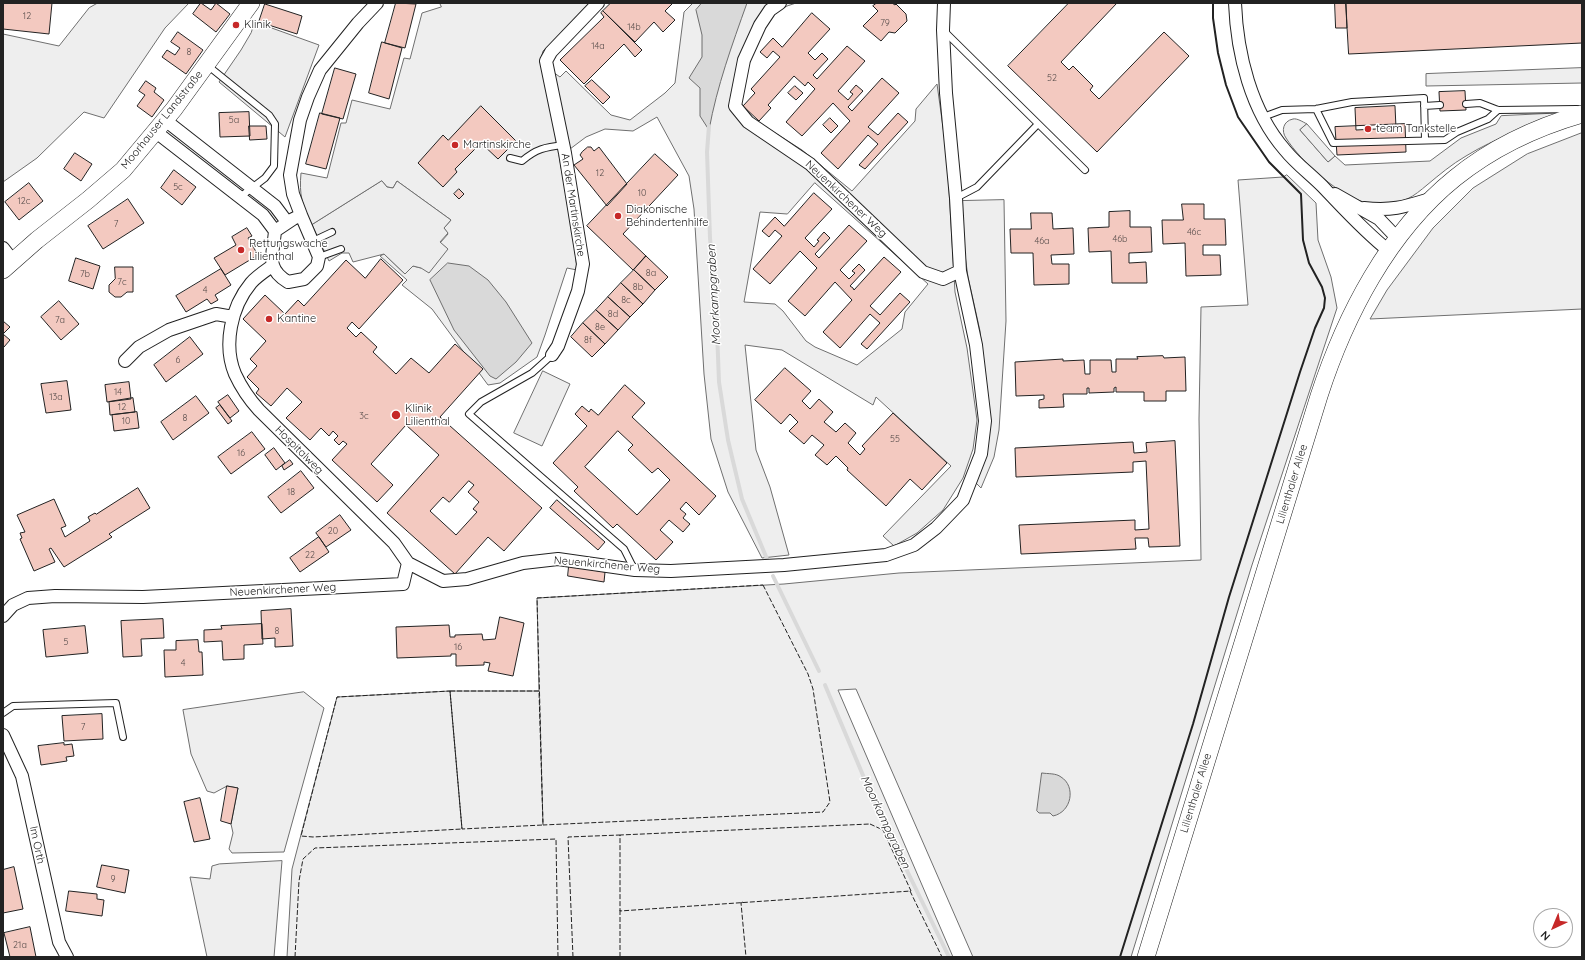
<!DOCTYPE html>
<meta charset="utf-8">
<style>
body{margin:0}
#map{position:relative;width:1585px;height:960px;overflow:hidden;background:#fff;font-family:Quicksand,sans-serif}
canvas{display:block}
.frame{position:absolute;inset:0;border:4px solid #222;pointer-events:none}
.north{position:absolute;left:1533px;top:908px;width:40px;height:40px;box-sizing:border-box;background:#fff;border:1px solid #a7a7a7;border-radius:50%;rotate:224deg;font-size:11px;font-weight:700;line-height:16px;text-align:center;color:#222}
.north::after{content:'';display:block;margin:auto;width:14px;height:18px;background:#c62828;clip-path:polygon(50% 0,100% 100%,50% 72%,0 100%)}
</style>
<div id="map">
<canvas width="1585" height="960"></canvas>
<div class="frame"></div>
<div class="north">N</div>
</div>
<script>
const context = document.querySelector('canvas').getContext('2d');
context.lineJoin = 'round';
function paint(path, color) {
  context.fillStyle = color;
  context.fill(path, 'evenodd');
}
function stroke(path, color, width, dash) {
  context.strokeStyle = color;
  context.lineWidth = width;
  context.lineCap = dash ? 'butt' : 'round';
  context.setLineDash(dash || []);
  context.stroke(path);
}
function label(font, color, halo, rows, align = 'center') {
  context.font = font + ' Quicksand,sans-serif';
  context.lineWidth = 3;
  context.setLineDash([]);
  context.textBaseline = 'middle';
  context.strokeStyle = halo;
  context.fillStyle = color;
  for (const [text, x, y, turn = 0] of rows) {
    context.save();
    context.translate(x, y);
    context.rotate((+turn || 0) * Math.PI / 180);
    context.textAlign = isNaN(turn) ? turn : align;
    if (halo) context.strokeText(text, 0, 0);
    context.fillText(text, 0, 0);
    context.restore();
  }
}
const green = new Path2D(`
 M98,3H189L165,28L104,118L84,112L37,158L3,182V34L59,46L89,8Z
 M440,3H591L543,51L540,63L560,77L566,71L611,115L630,120L665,93L675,83L684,12L693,3H796C791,5 785,6 781,9C758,21 744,80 739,105L750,117L802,150L852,191L915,121L916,109L937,84L947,156L955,292L967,348L977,420L973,449L963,478L943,510L917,533L894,546L883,536L951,466L876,397L873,405L782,350L745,345L756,450L770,487L789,555L762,558L728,492L711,439L704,374L694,209L689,176L657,117L633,131L605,129L586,137L570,149L559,155L574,241L577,270L567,268L545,335L537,357L500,383L488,385L432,309L402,285L407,280L380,256L384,254L405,274L413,266L421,268L448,249L440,243L448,234L444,228L451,220L397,181L393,188L387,187L382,181L312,225C302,205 299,195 301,173L327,178L341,123H346L352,100L390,109L404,58L410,59L422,13L441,7ZM815,183L928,284L905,312L902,329L857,365L815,347L806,341L783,311L775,304L744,302L760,212L787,214Z
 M1582,68V83L1426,86V74Z
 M1560,113C1529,127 1495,138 1466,156C1452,164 1439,175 1427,185C1421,190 1414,196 1407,199C1395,204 1381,205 1368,203C1341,198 1301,162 1286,138C1281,131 1283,121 1293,119C1297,118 1303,122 1307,124L1300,130L1328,162L1335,156L1345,165L1430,161L1461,138L1496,124L1501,116Z
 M1582,133V309L1370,319L1387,290L1433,228L1473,188L1527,154Z
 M1287,175L1316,203L1318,240L1331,277L1337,308L1252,565L1131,957H973L856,689L838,690L953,957H287L292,869L337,697L450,691H539L537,598L784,584L899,573L1201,560L1199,419L1201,307L1248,305L1238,180L1283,177Z
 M1004,200L1006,321L999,430L994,457L981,488L975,482L989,424L980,331L968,277L964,248L961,201Z
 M304,692L324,708L284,852L232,853L229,849L233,833L231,824L238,788L227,786L214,793L207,791L191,754L183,710Z
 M282,861L274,957H207L190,877L210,879L212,866L219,864Z`);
const parking = new Path2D(`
 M255,22L319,45L285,137L219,82L241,50L251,33Z
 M1307,124L1335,156L1328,162L1300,130Z
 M382,181L387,187L393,188L397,181L451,220L444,228L448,233L440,242L448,249L429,273L421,268L413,266L405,274L384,254L353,262L349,253H342L329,261L312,225Z
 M543,371L570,384L542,446L514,433Z`);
const water = new Path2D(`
 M702,3H747C732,45 717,86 709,130L700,116V88L689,78L702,57V35L696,10Z
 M448,263L469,266L488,280L506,302L532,343L516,362L496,379L490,376L454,330L430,280Z
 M1042,773C1048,774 1056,773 1061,777C1076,786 1072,812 1053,816L1050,813H1039L1037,811Z`);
const stream = new Path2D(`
 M709,126L707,152L710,238L716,305L719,382L728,440L742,499L767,559
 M773,576L819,671
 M825,685L878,811L949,957`);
const building = new Path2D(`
 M3,3H52L49,34L3,29Z
 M201,3L211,10L216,3L230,14L216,32L193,14Z
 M396,3L416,4L405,48L385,43Z
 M611,3H673L665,11L675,20L663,32L654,22L635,42L603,11Z
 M877,3H892L895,5L896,4L906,14L907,21L895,33L889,32L881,41L863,26L878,11L873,6Z
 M1069,3H1117L1061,62L1069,70L1073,66L1093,86L1090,90L1099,99L1164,32L1189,56L1097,152L1008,66Z
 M1335,3H1346L1347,28H1336Z
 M1346,3H1582V43L1349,54Z
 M265,4L302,16L297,34L259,22Z
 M603,11L642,50L635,57L624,44L584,84L560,60L604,17L601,13Z
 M812,13L830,29L808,53L815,60L822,53L828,59L813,75L817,79L847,46L865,61L838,91L848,100L853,94L850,92L856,85L863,91L848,107L852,111L882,78L899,93L868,127L878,135L898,113L908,122L865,169L859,165L878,144L868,135L838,169L821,153L850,121L833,103L802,136L786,122L815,89L808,82L805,86L794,76L768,105L771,108L759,121L743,106L755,93L751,89L780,57L773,51L767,58L760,52L773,38L782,47Z
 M178,32L203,50L186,74L162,57L167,50L175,55L180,48L171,42Z
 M382,42L402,48L389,99L369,93Z
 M335,68L356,74L343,119L322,114Z
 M592,80L610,97L603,104L585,86Z
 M146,81L156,88L154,92L164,100L152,117L137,106L145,95L139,91Z
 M795,86L803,93L796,100L788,93Z
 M1465,91L1466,110L1440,111L1439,92Z
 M481,106L516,141L498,159L481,143L455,169L457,172L443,187L418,163L443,135L448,140Z
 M1395,106L1396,128L1356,130L1355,108Z
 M249,112L250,136L220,137L219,113Z
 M320,113L340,118L326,169L306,164Z
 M830,118L838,126L831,133L823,125Z
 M1405,124L1406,152L1337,155L1335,127Z
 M249,126H266L267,139L250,140Z
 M588,147H591L594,151L599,147L627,184L607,206L574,165L583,159L580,155L582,152Z
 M75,153L92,164L81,181L64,169Z
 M655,154L678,175L623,234L646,256L633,270L587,226Z
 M174,170L196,187L182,205L161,188Z
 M29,183L43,201L19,220L5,202Z
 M459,189L464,194L459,199L454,194Z
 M814,193L832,209L805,238L814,247L819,241L817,240L824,232L830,238L815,254L819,258L849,225L867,241L840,270L849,279L855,273L852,271L859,264L865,270L850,286L853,288L854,290L884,257L901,272L870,306L880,315L900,293L910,302L867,349L861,344L880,323L870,314L840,348L823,332L852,300L835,282L805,316L788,301L817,268L800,251L770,284L753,269L782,236L775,230L769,237L762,231L775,217L784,226Z
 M128,199L144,223L103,249L88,226Z
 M1182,204H1204V219H1225L1226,245H1203V255H1220L1221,275L1186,276L1185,243L1163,244L1162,220H1183Z
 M1130,211V227H1151L1152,252L1129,253V263L1146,262L1147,283H1112L1111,251L1089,252L1088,228L1109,227V212Z
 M1031,213H1052L1053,229L1073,228L1074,254L1051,255L1052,264H1069V284L1034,285L1033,253H1011L1010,229H1031Z
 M247,228L252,236L248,238L258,255L225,275L214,258L236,245L232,237Z
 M646,256L668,277L655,290L634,270Z
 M76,258L100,266L93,289L69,281Z
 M381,259L403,280L359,329L352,322L347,328L356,337L361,332L377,347L373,352L396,374L411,358L429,373L455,344L483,369L440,417L542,508L504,551L488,537L455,574L387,513L439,455L406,425L371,464L393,485L377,502L332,460L347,444L343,441L339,445L334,440L338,436L333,431L329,436L321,428L310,440L286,418L302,402L287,388L271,406L256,393L259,389L247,377L257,366L250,359L266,341L243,319L265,295L285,314L298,300L304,306L346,260L365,278ZM469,481L474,485L468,492L479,502L473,509L477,512L456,535L430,511L443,497L449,502Z
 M115,267H133V292H127L121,297H115L109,292V285L115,279Z
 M221,269L231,285L215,295L218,300L211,304L207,299L186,312L176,296Z
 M634,270L655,290L643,304L621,283Z
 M621,283L643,304L630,317L608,297Z
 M608,297L630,317L618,330L596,310Z
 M59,301L79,324L61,340L41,317Z
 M596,310L618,330L605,344L583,323Z
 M3,321L10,327L3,334L10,340L4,347H3Z
 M583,323L605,344L592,357L571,337Z
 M190,337L203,354L166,382L154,365Z
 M1163,356L1164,358L1185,357L1186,391H1166V401H1144V392H1116V387L1114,388V392L1089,393V388H1087V394H1063L1064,407L1039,408V400L1044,399V395L1016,396L1015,362L1063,359V361L1084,360L1085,374H1090V360H1111L1112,372H1116V359H1138L1137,357Z
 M785,368L811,391L802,401L810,409L819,399L833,412L824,422L836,432L845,423L856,433L848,443L860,455L865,449L862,446L893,413L947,463L922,490L910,479L886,506L847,470L848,468L836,456L827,465L815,455L824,445L812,435L804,444L789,431L798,422L790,414L781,424L755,400Z
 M67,381L71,410L46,413L41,384Z
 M129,382L131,399L107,402L105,385Z
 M625,385L645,403L632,417L716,496L699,515L686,502L680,509L686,514L683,518L690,524L683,532L669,520L660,530L673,542L656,560L617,524L613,528L574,491L578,487L553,463L587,426L575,414L582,406L589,412L591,409L598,415ZM618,431L633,445L628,450L652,473L658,468L670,480L637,515L585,467Z
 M228,395L239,411L230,418L218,402Z
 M196,396L209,413L173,440L161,422Z
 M133,398L135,412L110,415L109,402Z
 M220,405L232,421L228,424L216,408Z
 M137,412L139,428L114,431L112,415Z
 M252,432L265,449L231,474L218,457Z
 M1175,441L1180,546L1149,547L1148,538H1135L1136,549L1021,554L1019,525L1135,520V530L1149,529L1146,461L1133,462V472L1016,477L1015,448L1133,442L1134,453L1147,452L1146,443Z
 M274,448L285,463L276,470L265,455Z
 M290,460L293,464L284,470L282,466Z
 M301,471L314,488L281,513L268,497Z
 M138,488L150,508L109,534L112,537L64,567L51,548L49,549L55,562L34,571L20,539L22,538L20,533L25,532L17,515L54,499L66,526L61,528L65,537L90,521L88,517L95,513L96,514Z
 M557,500L605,542L598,550L550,508Z
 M340,515L351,530L326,547L316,533Z
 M319,537L329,552L300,572L290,558Z
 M569,566L605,572L604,582L568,576Z
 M291,609L293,646L275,647V638L262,639L261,611Z
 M500,617L524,623L513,676L488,671L490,663L484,662V665L456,666V654H451V656L397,658L396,627L449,625L450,637H455V635L482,634L483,640L495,639Z
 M163,619L164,638L141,639L142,656L123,657L121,621Z
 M262,624L263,644L244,645V659L223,660L222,641L204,642V630L222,629L221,626Z
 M85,626L88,653L46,657L43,630Z
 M198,640L199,652H202L203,675L165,677L164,650H176V641Z
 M102,714L103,739L64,741L62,716Z
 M64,743V745L72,744L74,756L66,757L67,761L41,765L38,746Z
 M227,786L238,788L231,824L221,821Z
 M200,798L210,839L194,842L184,802Z
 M102,865L129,870L125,893L97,887Z
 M14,867L23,909L3,913V870Z
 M69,891L97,894V899L104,900L102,916L66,911Z
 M30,927L36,957H10L4,933Z`);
const lane = new Path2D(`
 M944,31L1085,170
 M207,65L269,115L275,124L274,166L265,178L240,197
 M1466,104L1480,103L1498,110L1577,109
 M1424,106L1440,105
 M1316,109L1333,143L1445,140L1457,132L1488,119L1498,110
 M1263,117L1282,110L1316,109L1352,102L1424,98L1425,140
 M510,158L522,161C536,149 545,147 564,145
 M956,198L977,187L1038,124
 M313,241L332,232
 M319,257L341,249
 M552,355L532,373L481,402L469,414L624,549L634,569
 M3,713L13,706L116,703L123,737`);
const street = new Path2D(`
 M780,3L770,10L760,25L744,60L735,106L748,122L810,164L923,272L943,279L960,271
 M1235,3C1237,54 1251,111 1285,150C1297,165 1313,176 1326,190C1347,212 1365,232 1389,251
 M165,120L275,206L287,222
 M156,132L263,215L275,231C273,255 265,268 288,282L304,279L317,266L319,257L301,215L293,219L275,231
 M1335,194L1379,219L1398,239
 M1364,208C1392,211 1404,207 1430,199
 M301,215L293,194L290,175L300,120L308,97L320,70L358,23L377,3
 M3,248L13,261
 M272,266C265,271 256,277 251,283C231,307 223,345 235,374C241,387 249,399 259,410L394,543L408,563
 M552,355L558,346L578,291L583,264L565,153L546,61L551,52L598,3
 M125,361L139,347L169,330L216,314L233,317
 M3,616L13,605L28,598L55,596L143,597L403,584L408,563L443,581L467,579L523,563L558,559L635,570L671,571L784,565L886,555L914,545L936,528L963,500L981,454L985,421L976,345L960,271L956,198L946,93L943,30L944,3
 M3,735L22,776L59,942L67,957`);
const secondary = new Path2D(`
 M3,270L37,240L88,200L123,170L174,109L251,3
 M1146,957L1319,396C1345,316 1388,232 1455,178C1492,148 1537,127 1582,114`);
const fence = new Path2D(`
 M763,585L808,674L813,689L830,802L823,812L543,825L537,598Z
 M450,691L462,829L313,837L301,836L337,697Z
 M450,691H539L543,825L462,829Z
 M870,824L883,830L911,891L620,911V835Z
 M910,891L942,957
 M743,902L741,903L746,957
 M295,957L299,881L303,859L315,848L556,839L558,957
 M573,957L568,837L620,835V837
 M620,957V909`);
const wall = new Path2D(`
 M1120,957L1193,724L1229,597L1300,372L1315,328L1324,308L1325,298L1322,287L1309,263L1303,240L1301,194L1269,162L1238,117L1226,85L1218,53L1213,18V3`);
const markers = [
 [236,25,4,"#c62828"],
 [1368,129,4,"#c62828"],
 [455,145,4,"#c62828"],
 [618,216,4,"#c62828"],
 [241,250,4,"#c62828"],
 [269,319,4,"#c62828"],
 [396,415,5,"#c62828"]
];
const numberNames = [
 ["12",27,16],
 ["79",885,23],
 ["14b",634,27],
 ["14a",598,46],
 ["8",189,52],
 ["52",1052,78],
 ["5a",234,120],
 ["12",600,173],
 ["5c",178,187],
 ["10",642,193],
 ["12c",24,201],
 ["7",116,224],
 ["46c",1194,232],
 ["46b",1120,239],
 ["46a",1042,241],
 ["8a",651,273],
 ["7b",85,274],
 ["7c",122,282],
 ["8b",638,287],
 ["4",205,290],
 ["8c",626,300],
 ["8d",613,314],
 ["7a",60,320],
 ["8e",600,327],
 ["8f",588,340],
 ["6",178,360],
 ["14",118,392],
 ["13a",56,397],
 ["12",122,407],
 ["3c",364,416],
 ["8",185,418],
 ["10",126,421],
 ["55",895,439],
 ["16",241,453],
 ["18",291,492],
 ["20",333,531],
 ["22",310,555],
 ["8",277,631],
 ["5",66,642],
 ["16",458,647],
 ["4",183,663],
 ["7",83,727],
 ["9",113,879],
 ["21a",20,945]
];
const poiNames = [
 ["Klinik",244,25],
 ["team Tankstelle",1376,129],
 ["Martinskirche",463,145],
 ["Diakonische",626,210],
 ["Behindertenhilfe",626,223],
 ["Rettungswache",249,244],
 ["Lilienthal",249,257],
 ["Kantine",277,319],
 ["Klinik",405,409],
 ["Lilienthal",405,422]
];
const streetNames = [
 ["Moorhauser Landstraße",162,120,-51],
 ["Neuenkirchener Weg",846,199,43],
 ["An der Martinskirche",573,205,81],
 ["Hospitalweg",299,450,45],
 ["Lilienthaler Allee",1292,484,-73],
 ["Neuenkirchener Weg",607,565,5],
 ["Neuenkirchener Weg",283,590,-3],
 ["Lilienthaler Allee",1196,793,-73],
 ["Im Orth",37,845,78]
];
const waterNames = [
 ["Moorkampgraben",714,295,-93],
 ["Moorkampgraben",885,822,65]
];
paint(green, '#eee');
stroke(green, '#6f6f6f', 1);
paint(parking, '#ededed');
stroke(parking, '#6f6f6f', 1);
paint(water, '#d9d9d9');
stroke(water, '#6f6f6f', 1);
stroke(stream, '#d9d9d9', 4);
paint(building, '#f3c9c0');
stroke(building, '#222', 1);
stroke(lane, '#222', 8);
stroke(street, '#222', 14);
stroke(secondary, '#222', 18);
stroke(lane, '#fff', 6);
stroke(street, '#fff', 12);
stroke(secondary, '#fff', 17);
stroke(fence, '#222', 1, [5, 2]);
stroke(wall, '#222', 2);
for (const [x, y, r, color] of markers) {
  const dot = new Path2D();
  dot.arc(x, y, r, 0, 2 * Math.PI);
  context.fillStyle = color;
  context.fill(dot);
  stroke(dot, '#fff', 1.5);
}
label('9px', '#564c4a', null, numberNames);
label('11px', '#222', '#fff', poiNames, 'left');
label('11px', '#222', '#fff', streetNames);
label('italic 12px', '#222', '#fff', waterNames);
</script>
